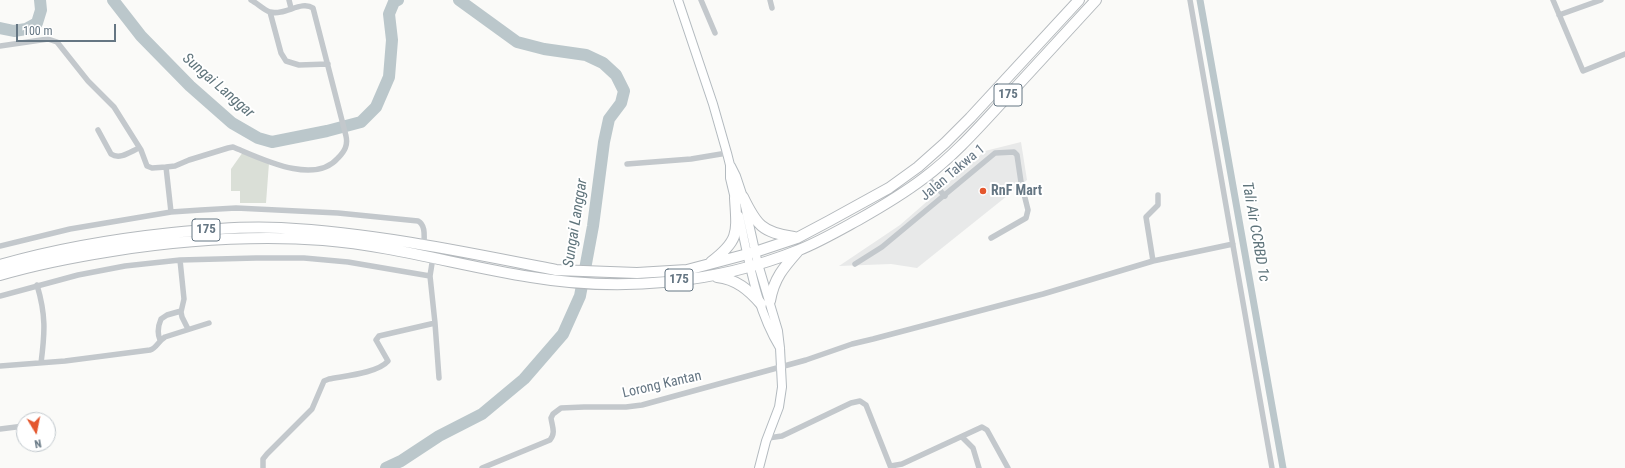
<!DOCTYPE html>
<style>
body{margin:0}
#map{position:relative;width:1625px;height:468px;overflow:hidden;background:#fafaf8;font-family:"Roboto Condensed",sans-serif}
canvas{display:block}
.north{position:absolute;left:16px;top:412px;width:40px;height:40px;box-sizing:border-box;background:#fff;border:1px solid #c1c8cd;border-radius:50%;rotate:170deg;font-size:11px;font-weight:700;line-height:16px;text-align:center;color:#657683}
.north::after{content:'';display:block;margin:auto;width:14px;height:18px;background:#e4572e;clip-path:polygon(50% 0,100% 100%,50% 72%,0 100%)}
.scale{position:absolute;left:16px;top:24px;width:100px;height:18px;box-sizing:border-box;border:2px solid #657683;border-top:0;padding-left:5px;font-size:12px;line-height:14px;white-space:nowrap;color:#657683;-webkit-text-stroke:3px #fff;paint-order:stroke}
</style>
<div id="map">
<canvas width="1625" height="468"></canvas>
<div class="north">N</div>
<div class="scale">100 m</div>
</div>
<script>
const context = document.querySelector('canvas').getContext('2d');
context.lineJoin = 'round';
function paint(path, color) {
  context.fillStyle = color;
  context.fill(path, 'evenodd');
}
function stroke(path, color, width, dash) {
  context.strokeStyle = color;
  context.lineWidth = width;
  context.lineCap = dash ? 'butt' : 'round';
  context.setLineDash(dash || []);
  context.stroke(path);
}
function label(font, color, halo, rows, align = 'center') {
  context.font = font + ' "Roboto Condensed",sans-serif';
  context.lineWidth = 4;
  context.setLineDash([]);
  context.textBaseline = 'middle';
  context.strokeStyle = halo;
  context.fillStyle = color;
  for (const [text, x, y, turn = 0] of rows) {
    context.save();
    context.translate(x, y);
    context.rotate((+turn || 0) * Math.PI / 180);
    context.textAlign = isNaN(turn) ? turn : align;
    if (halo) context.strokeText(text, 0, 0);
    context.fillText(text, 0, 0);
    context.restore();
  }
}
const built = new Path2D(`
 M1021,142L1027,180L917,268L891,264L839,266L900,225L985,151Z`);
const green = new Path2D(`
 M243,152L269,163L266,203H240V191H231V169Z`);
const canal = new Path2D(`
 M1200,0L1283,468`);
const river = new Path2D(`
 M113,0L141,36L190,86L232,123L258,138L272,142L327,131L361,122L376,107L389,77L392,40L389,14L394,2L398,0
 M0,28L14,31L26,29L37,23L41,10L40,0
 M386,468L401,461L439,436L482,414L524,379L563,334L580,296L593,226L604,142L609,119L621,103L624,91L616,75L603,63L586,55L544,49L517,42L459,0`);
const street = new Path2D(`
 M289,0L291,8
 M701,0L715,33
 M770,0L772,8
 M1190,0L1272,468
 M1553,0L1583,71L1625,54
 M270,12L281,53L286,61L299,65L328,64
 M1559,15L1601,0
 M0,46L48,39L57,42L88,81L114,107L141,150L147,166L152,168L166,167
 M98,130L111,154C120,160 130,152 139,148
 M627,164L691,159L727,153
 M927,177L945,196
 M171,212L166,167L175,166L189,160L228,148L233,147C260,158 314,186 338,158C345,151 348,145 346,136L313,8C301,0 285,16 270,12C264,10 257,3 251,0
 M0,246L70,229L171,212L201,210L236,208L338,213L418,221C426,225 424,237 424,245
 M433,257L430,276L435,323L439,378
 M180,260L184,299L181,312L182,317L188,329
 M1153,261L1146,217L1158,205V195
 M855,264L882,247L995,153L1014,152L1017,155L1021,182L1028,210L1026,218L991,238
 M37,285C46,315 45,332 41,363
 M0,296L78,275L125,266L180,260L256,258H304L348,262L430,276
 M160,340C157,333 158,326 161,319L167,315L181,311
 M0,366L65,361L150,350C157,348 158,341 165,337L209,323
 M0,429L24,426
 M962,437L973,448L979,468
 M768,438L782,436L851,403L860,401L866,405L891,468
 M891,466L902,464L982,427L987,430L1008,468
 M263,468V459L267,454L312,409L324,381L329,379C344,376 378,373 388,361L376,340L379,336L435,323
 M482,468L550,440C556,433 552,426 551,418L553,414L561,408L584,407H626L642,405L806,360L852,344L873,339L1043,294L1153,261L1233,244`);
const secondary = new Path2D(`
 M678,0L713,104L727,153L730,165V178L736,203
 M731,166L736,176L743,197L758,264L778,331L780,348L782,387L779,407L766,441L759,468
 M739,216C749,260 756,309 780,348`);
const highway = new Path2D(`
 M743,197C756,224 762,233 794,237
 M711,262C740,240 737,232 735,198
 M0,265C56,249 115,239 172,233C208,229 245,226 281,228C374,233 465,252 556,270L637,273L687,270L755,252L797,238L829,221L889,188L918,167L945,143L970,118L1079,0
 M0,275C37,264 74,257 112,251C182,240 252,235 323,240C395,246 461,266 531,277C620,292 715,284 799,250C819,242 838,231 858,220C881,207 903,194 924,178C955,155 980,126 1006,98C1036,65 1066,33 1096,0
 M717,277C736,279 749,290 761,304
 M770,301C774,278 784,267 799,250`);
const markers = [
 [983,191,4,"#e4572e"]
];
const shields = [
 [1008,95,28],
 [206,230,28],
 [679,280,28]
];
const shieldNames = [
 ["175",1008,95],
 ["175",206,230],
 ["175",679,280]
];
const streetNames = [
 ["Jalan Takwa 1",953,173,-40],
 ["Lorong Kantan",662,385,-13]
];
const poiNames = [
 ["RnF Mart",991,191]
];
const waterNames = [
 ["Sungai Langgar",218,86,41],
 ["Sungai Langgar",576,223,-81],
 ["Tali Air CCRBD 1c",1255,232,80]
];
paint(built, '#e8e9e9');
paint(green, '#dadfd7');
stroke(canal, '#bbc7cb', 7);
stroke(river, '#bbc7cb', 12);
stroke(secondary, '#b3babf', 10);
stroke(highway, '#b4b9bd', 12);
stroke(street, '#c3c8cc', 5.5);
stroke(secondary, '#fff', 8);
stroke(highway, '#fff', 10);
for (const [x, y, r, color] of markers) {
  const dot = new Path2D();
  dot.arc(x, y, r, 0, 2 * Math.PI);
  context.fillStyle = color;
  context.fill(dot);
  stroke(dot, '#fff', 1.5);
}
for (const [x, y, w] of shields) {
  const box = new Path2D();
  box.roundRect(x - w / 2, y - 11, w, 22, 3);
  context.fillStyle = '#fff';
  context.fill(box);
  stroke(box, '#657683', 1);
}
label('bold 13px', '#657683', null, shieldNames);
label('14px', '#657683', '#fff', streetNames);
label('bold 14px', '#657683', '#fff', poiNames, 'left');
label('italic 15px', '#60757c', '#fff', waterNames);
</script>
